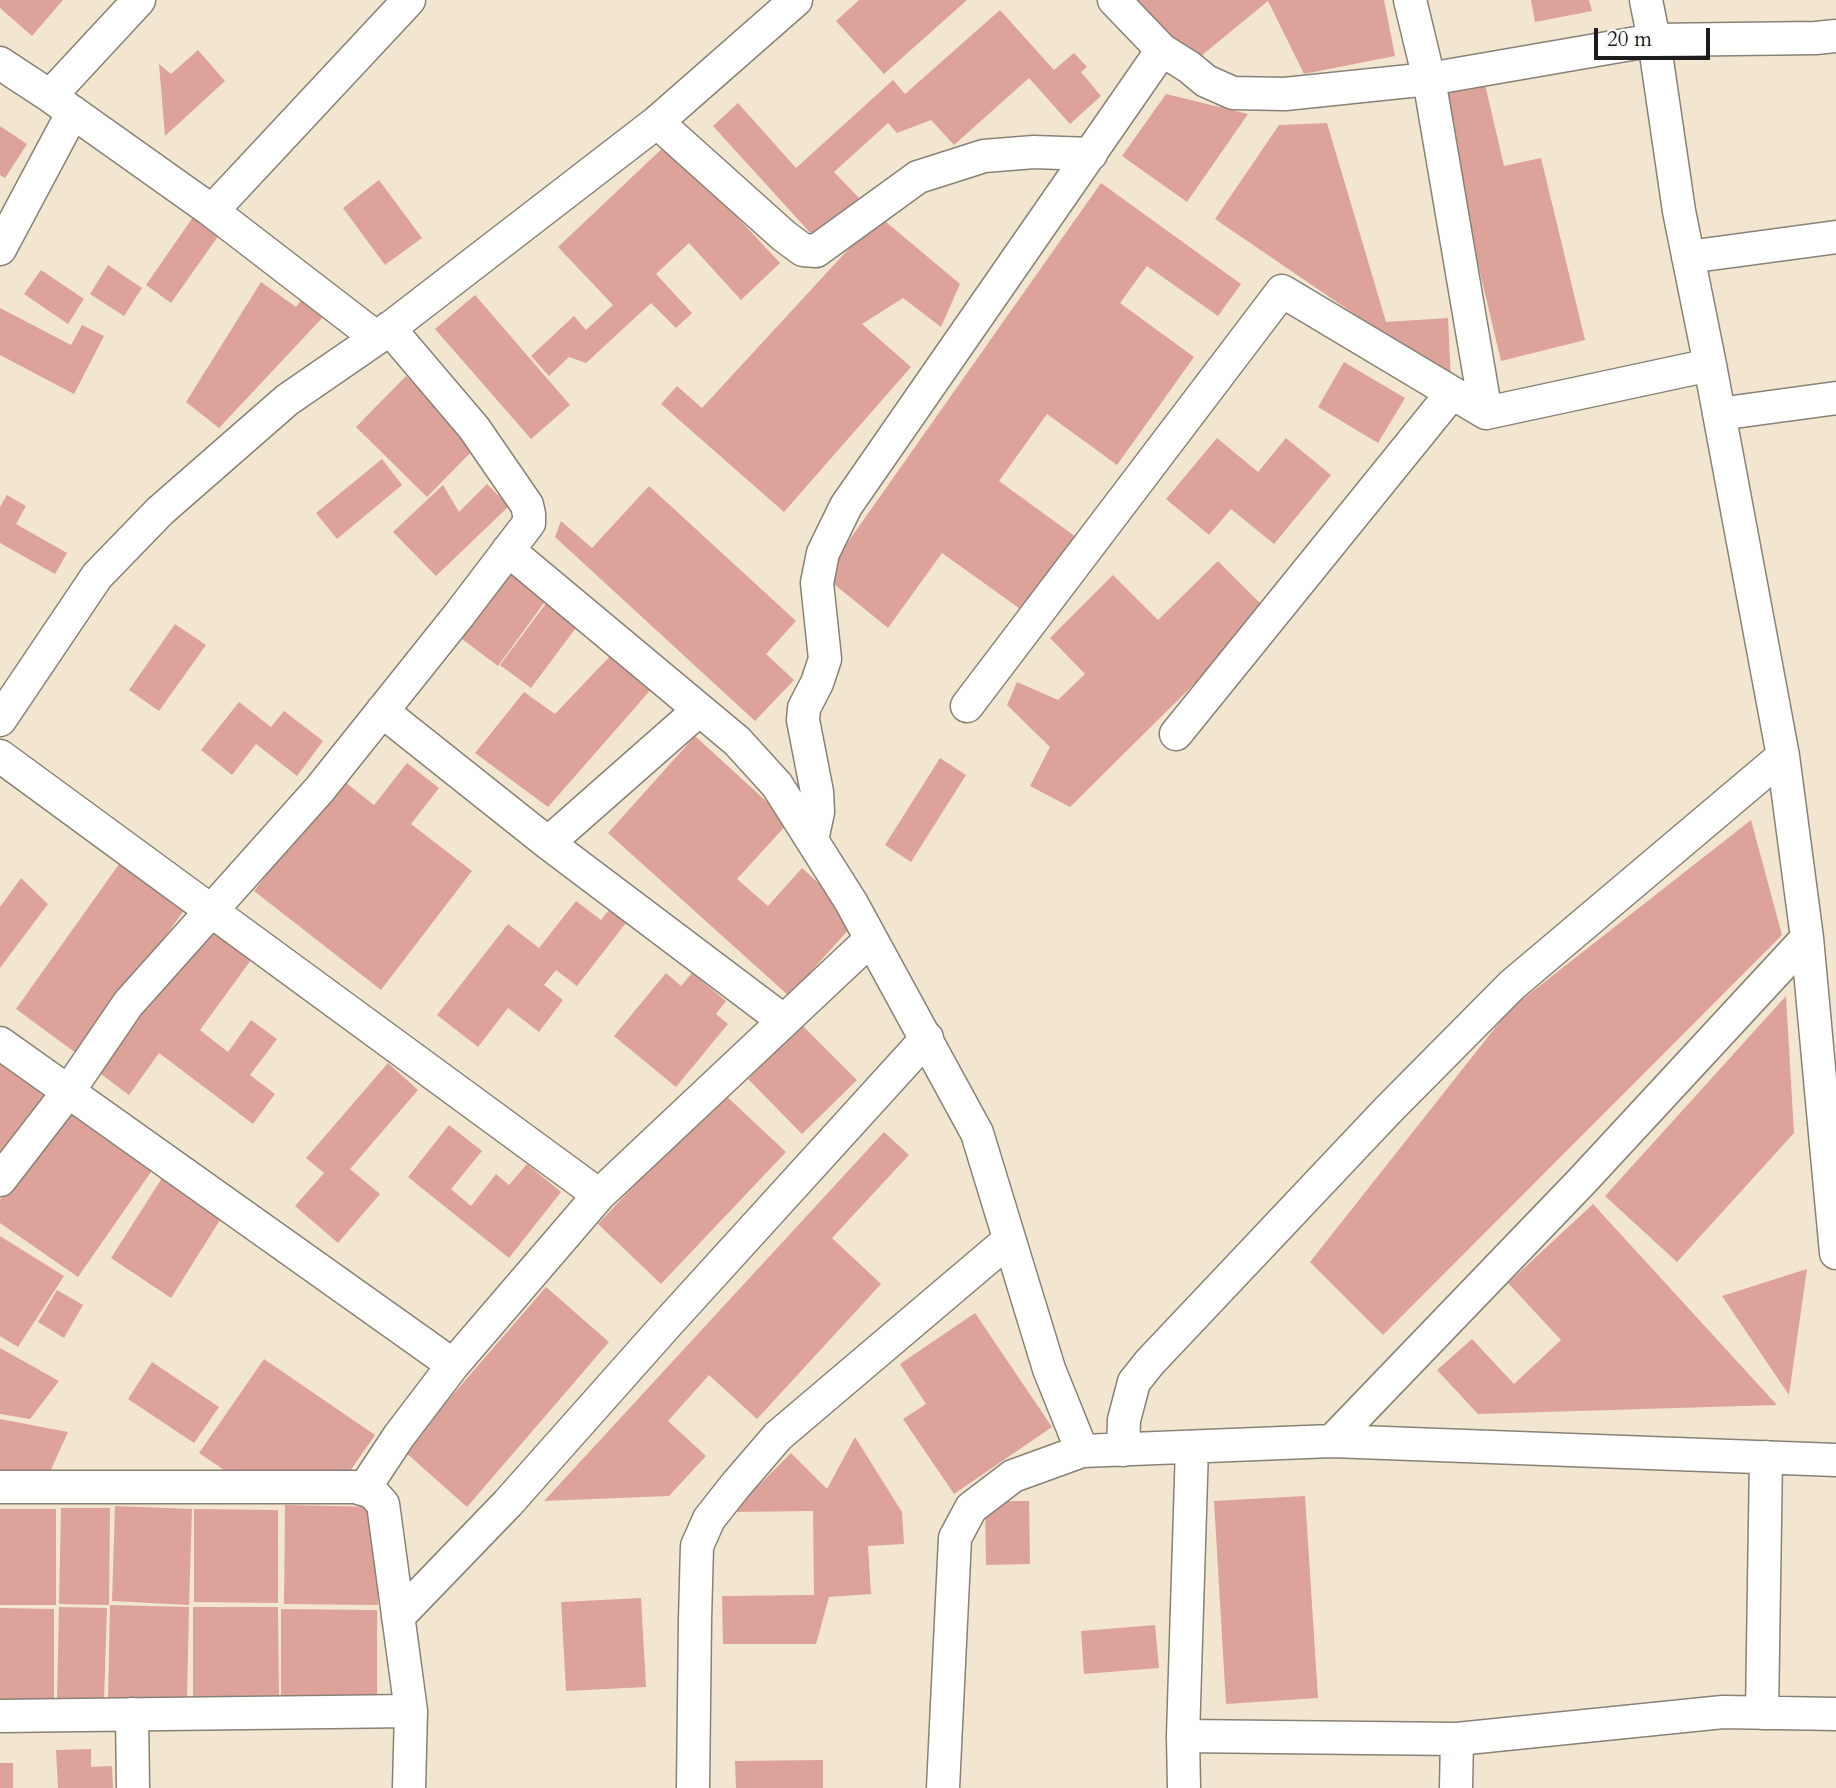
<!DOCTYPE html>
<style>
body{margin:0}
#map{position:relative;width:1836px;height:1788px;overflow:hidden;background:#f3e6d0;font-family:Cardo,serif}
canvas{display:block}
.scale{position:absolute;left:1594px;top:28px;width:116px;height:32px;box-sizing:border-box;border:4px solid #1c1c1c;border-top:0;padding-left:9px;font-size:21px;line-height:24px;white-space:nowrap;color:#1c1c1c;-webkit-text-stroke:5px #f6f6f2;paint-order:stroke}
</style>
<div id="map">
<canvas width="1836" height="1788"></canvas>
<div class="scale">20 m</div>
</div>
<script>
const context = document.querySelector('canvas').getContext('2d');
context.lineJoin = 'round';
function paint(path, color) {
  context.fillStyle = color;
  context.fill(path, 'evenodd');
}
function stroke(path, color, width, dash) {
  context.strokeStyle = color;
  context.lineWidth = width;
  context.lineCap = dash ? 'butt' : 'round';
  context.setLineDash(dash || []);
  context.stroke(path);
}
const building = new Path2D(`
 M0,0H63L32,36L0,8Z
 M859,0H967L884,74L836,21Z
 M1137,0H1384L1395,56L1304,74L1268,1L1190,65Z
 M1531,0H1589L1592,11L1535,22Z
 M1000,10L1054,70L1074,53L1087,67L1081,72L1101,96L1070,124L1029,78L954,145L931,120L897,133L888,123L834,172L859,198L815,238L713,126L738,103L796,168L893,80L905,94Z
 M198,50L225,81L165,136L159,64L171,74Z
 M1484,80L1504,166L1541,158L1585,340L1501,361L1437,91Z
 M1166,94L1248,114L1187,202L1122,156Z
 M1327,123L1386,322L1448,318L1451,380L1215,219L1279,125Z
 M0,126L27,144L5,178L0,175Z
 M668,143L780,263L741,300L689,243L656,274L692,313L676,328L651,303L586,363L569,357L549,376L531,356L574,316L586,330L613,305L558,247Z
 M379,180L422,238L385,265L343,208Z
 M1101,183L1241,284L1218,316L1147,266L1120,303L1194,357L1117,465L1047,414L999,481L1076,537L1023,611L942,553L888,628L824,576Z
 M879,216L960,284L941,327L903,298L862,324L911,367L784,512L661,404L677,386L702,408Z
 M193,217L219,235L171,303L146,285Z
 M108,265L142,288L124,316L90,294Z
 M41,270L84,299L68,324L24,294Z
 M261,282L296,307L304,296L325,315L219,428L186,402Z
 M475,295L570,405L531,439L435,329Z
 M0,308L71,345L82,325L104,336L74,394L0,355Z
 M1344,362L1405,398L1378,443L1318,407Z
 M406,376L477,446L427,497L356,427Z
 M1217,438L1258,472L1286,438L1331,475L1274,544L1231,509L1209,535L1166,499Z
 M382,459L402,485L337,539L316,513Z
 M487,484L509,506L436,576L393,532L443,485L459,512Z
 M649,486L796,621L766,654L794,680L755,721L555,537L561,521L592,548Z
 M7,495L26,506L16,524L67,553L55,574L0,543V507Z
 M1218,561L1268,611L1070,807L1030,786L1050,747L1007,705L1017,682L1058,700L1085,674L1050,638L1113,575L1158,620Z
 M514,569L549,596L498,666L462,639Z
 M550,598L581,621L531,688L500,665Z
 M175,624L206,645L159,711L129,690Z
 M613,653L654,686L548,807L475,753L524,692L555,714Z
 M239,702L271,727L284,711L323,741L297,776L256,744L232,775L201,750Z
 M695,736L789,822L737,879L768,906L802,868L858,919L789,996L608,833Z
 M940,758L966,775L911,862L885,845Z
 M407,763L439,788L411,824L472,871L381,990L254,891L341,779L374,805Z
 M1751,820L1782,935L1383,1335L1310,1262L1510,1009Z
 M122,860L187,906L80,1056L16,1009Z
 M21,878L48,904L0,968V907Z
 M576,901L601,920L612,906L629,919L577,986L556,970L544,985L563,1000L539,1032L508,1008L478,1047L437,1015L508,924L539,948Z
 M200,922L251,960L200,1030L228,1052L251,1020L277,1039L250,1075L275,1094L253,1124L159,1053L129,1095L93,1068Z
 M666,973L681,986L692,973L726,1001L716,1014L728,1024L676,1087L614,1036Z
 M1786,996L1794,1133L1677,1262L1605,1196Z
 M802,1025L857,1080L802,1134L748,1079Z
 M0,1063L48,1096L0,1157Z
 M388,1063L418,1090L350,1169L380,1194L338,1243L295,1206L324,1173L306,1158Z
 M722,1092L786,1152L661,1284L598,1224Z
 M64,1108L153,1169L78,1277L0,1223V1200Z
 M449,1125L482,1151L451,1189L471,1206L496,1174L509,1185L527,1164L561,1192L509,1258L408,1177Z
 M884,1132L909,1155L832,1238L881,1284L757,1419L709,1375L668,1421L706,1456L669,1496L544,1501Z
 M162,1178L222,1217L171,1298L111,1258Z
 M1593,1204L1777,1405L1478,1414L1437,1370L1472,1339L1514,1384L1561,1340L1508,1283Z
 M0,1236L64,1276L18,1347L0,1336Z
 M1807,1269L1789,1395L1722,1296Z
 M546,1287L609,1342L467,1507L404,1451Z
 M57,1290L83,1305L64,1338L38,1322Z
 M975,1313L1052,1427L954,1494L903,1419L926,1404L900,1364Z
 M0,1348L59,1381L30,1419L0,1414Z
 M264,1359L375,1435L350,1471L233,1476L199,1453Z
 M152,1362L219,1407L194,1443L128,1399Z
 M0,1419L68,1432L44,1485L0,1477Z
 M855,1437L902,1512L904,1544L868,1546L871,1594L829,1597L816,1644H723L722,1596L814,1595L813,1511L732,1512L791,1453L827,1489Z
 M1305,1496L1318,1698L1226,1704L1214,1501Z
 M985,1501H1029L1030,1564L986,1565Z
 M285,1505L380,1507L378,1605L284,1604Z
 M115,1506L192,1509L189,1605L112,1601Z
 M61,1508H110L109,1605L59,1604Z
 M0,1509H56V1605H0Z
 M194,1509L278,1510V1603L194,1602Z
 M641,1598L646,1687L566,1691L561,1602Z
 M110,1605L189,1607L187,1702L108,1699Z
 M59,1607L107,1608L104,1701L57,1700Z
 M193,1607H278L279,1697H193Z
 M0,1608L54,1609V1702L0,1701Z
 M281,1609L377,1610V1696L281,1695Z
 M1155,1625L1159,1668L1084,1674L1081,1631Z
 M91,1749V1767L112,1766L113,1788H58L56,1750Z
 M823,1760V1788H736L735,1761Z
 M0,1763H13V1788H0Z`);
const minor = new Path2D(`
 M1114,0L1162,50L1189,67L1206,81L1233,93L1285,94L1429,79L1654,40L1816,38L1836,36
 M1410,0L1429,79L1486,413
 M1646,0L1654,40L1679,211L1710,365L1783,756L1807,938L1836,1253
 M0,63L50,96L212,211L377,338
 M50,96L139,0
 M657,122L784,236L803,250L816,251L918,177L984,156L1034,152L1091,154
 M212,211L409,0
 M0,249L73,112
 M1688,257L1836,237
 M1719,414L1836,398
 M508,550L737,741L777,785L851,902L977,1133L1049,1369L1082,1451
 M967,706L1282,291L1486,413L1710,365
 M382,711L548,843L784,1021
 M0,720L97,576L160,511L287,400L377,338L657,122L796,0
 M1176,734L1452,393
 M0,756L599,1195
 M812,840L818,812L817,792L803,720L804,708L817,683L825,659L817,583L823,553L846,506L1162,50
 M548,843L699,710
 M0,1043L453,1365
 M0,1180L68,1092L128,1004L320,789L459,615L529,523V514L527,505L474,428L389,328
 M1332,1441L1582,1181L1807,938
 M1123,1450L1124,1420L1134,1382L1150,1362L1389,1109L1512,985L1783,756
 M0,1487H355L372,1492L383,1504L411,1711L409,1788
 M364,1489L399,1436L453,1365L599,1195L871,939
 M398,1617L508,1503L667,1324L927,1038
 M1762,1713L1766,1457
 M132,1714L133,1788
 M0,1716L411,1711
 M1183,1736L1457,1739L1723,1712L1836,1714
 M693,1788L695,1620L697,1546L709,1519L735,1486L778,1436L1009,1240
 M943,1788L955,1538L971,1508L1013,1476L1082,1451L1332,1441L1836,1460
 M1184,1788L1183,1736L1192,1447
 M1456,1788L1457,1739`);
paint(building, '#dda39a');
stroke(minor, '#888176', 35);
stroke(minor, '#fff', 32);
</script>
